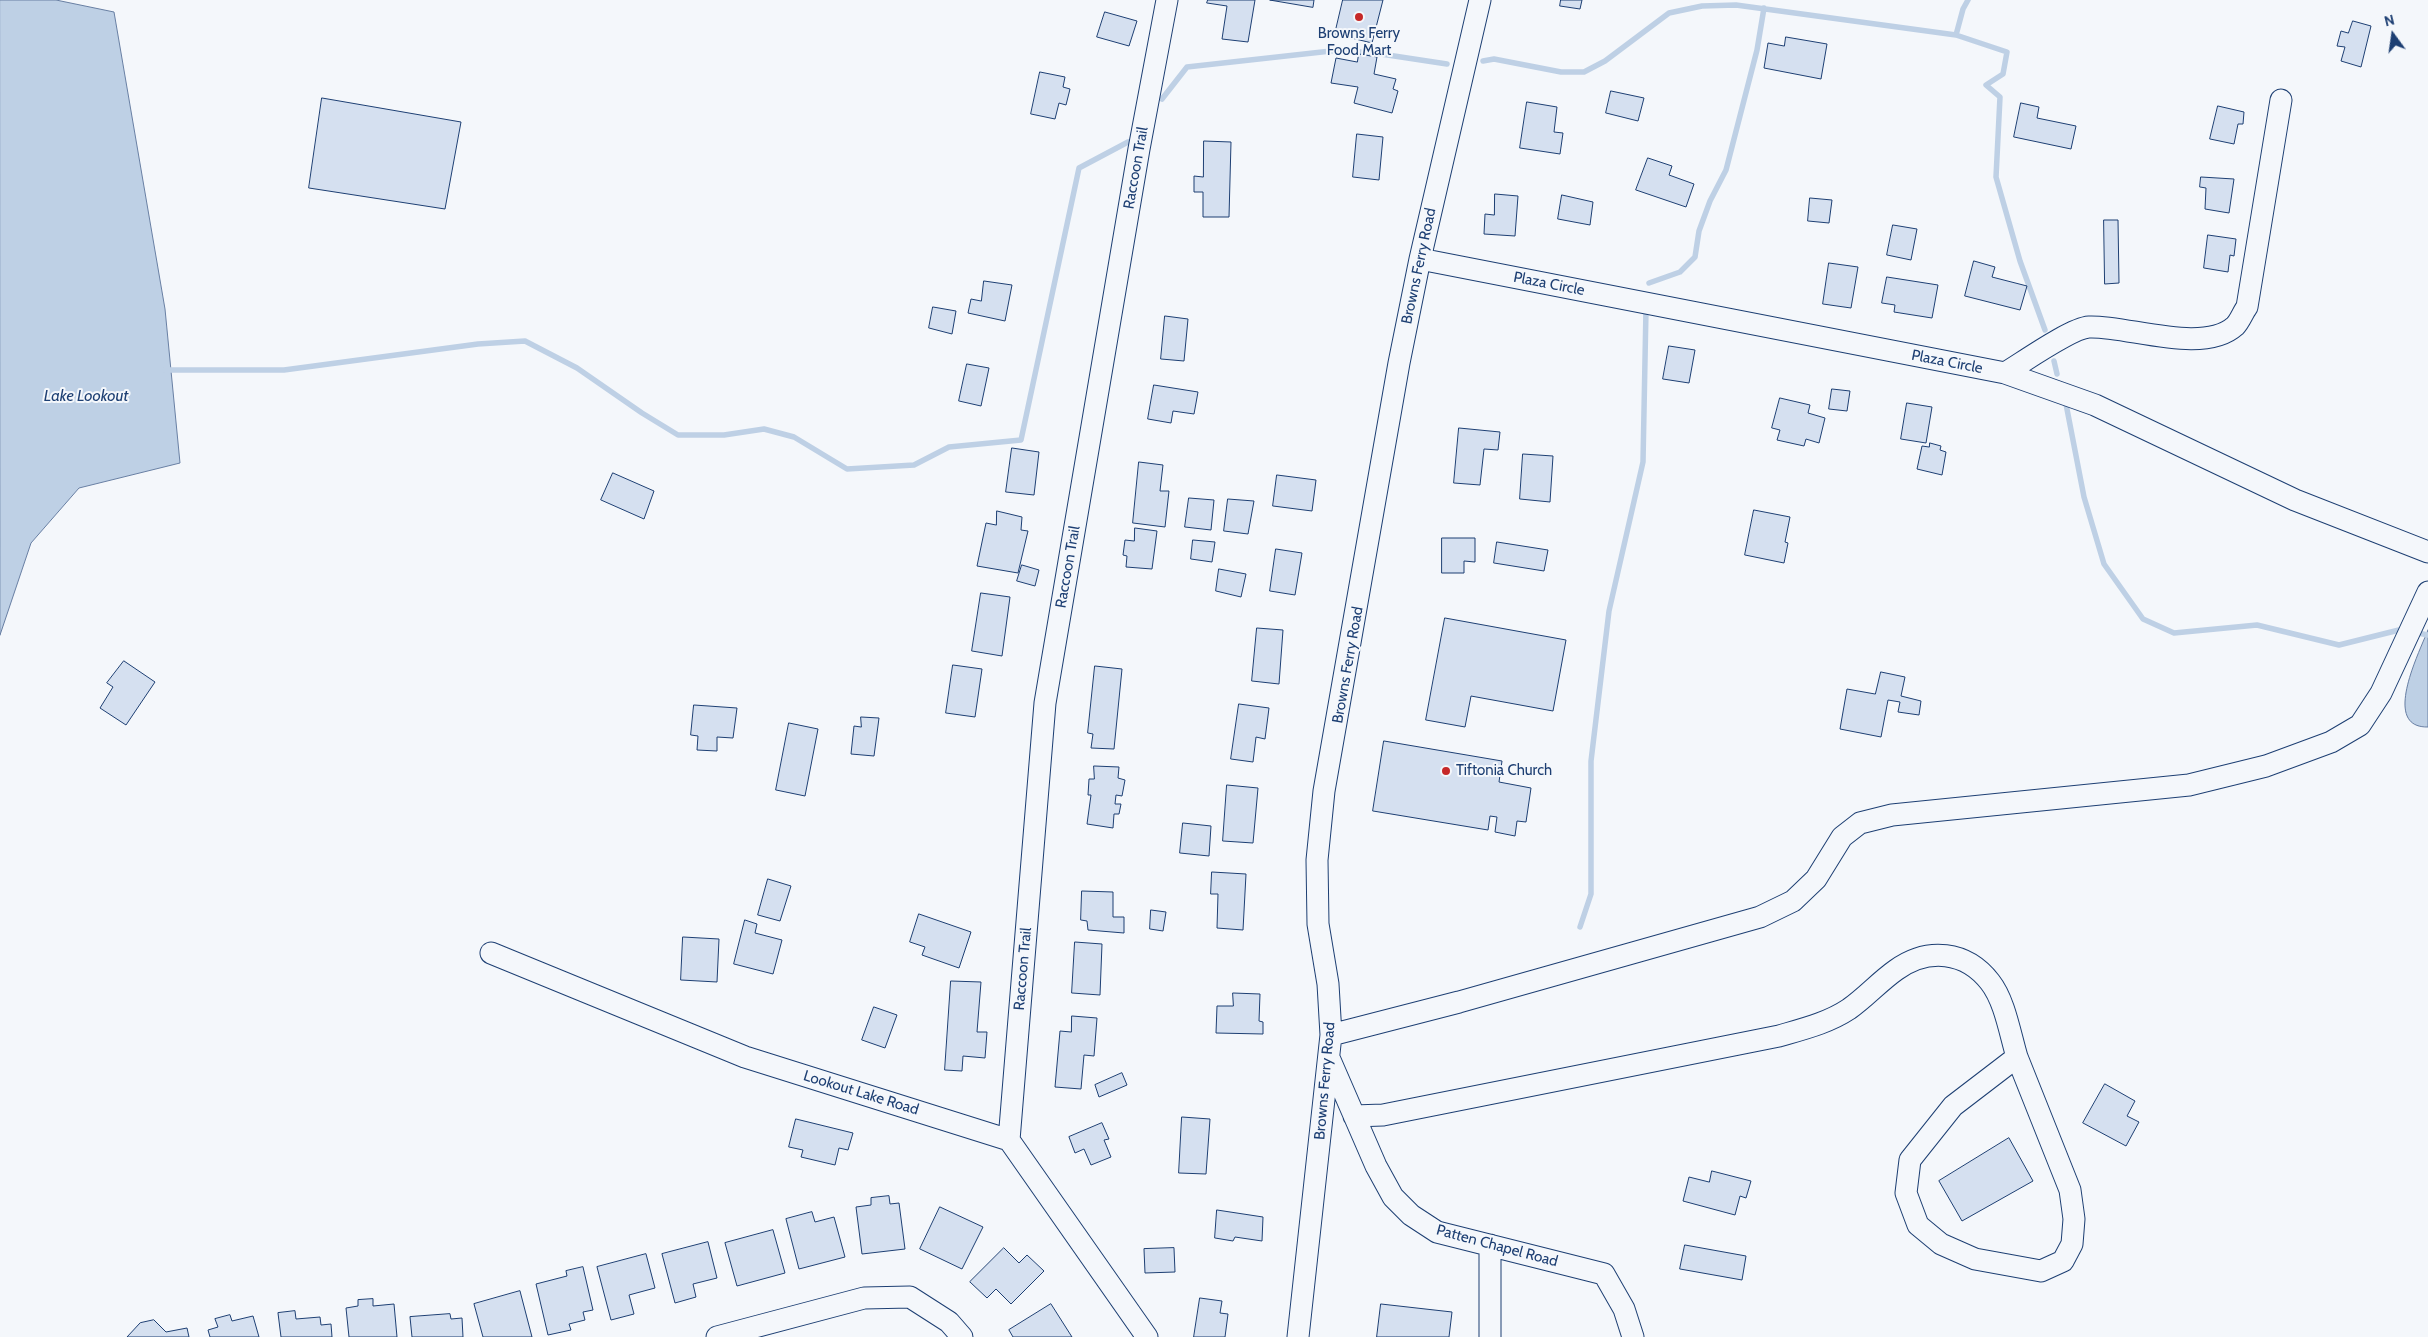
<!DOCTYPE html>
<style>
body{margin:0}
#map{position:relative;width:2428px;height:1337px;overflow:hidden;background:#f4f7fb;font-family:Cabin,sans-serif}
canvas{display:block}
.north{position:absolute;left:2368px;top:10px;width:50px;height:50px;-webkit-text-stroke:4px #f4f7fb;paint-order:stroke;rotate:346deg;font-size:14px;font-weight:700;line-height:20px;text-align:center;color:#1d3f73}
.north::after{content:'';display:block;margin:auto;width:18px;height:22px;background:#1d3f73;clip-path:polygon(50% 0,100% 100%,50% 72%,0 100%)}
</style>
<div id="map">
<canvas width="2428" height="1337"></canvas>
<div class="north">N</div>
</div>
<script>
const context = document.querySelector('canvas').getContext('2d');
context.lineJoin = 'round';
function paint(path, color) {
  context.fillStyle = color;
  context.fill(path, 'evenodd');
}
function stroke(path, color, width, dash) {
  context.strokeStyle = color;
  context.lineWidth = width;
  context.lineCap = dash ? 'butt' : 'round';
  context.setLineDash(dash || []);
  context.stroke(path);
}
function label(font, color, halo, rows, align = 'center') {
  context.font = font + ' Cabin,sans-serif';
  context.lineWidth = 4;
  context.setLineDash([]);
  context.textBaseline = 'middle';
  context.strokeStyle = halo;
  context.fillStyle = color;
  for (const [text, x, y, turn = 0] of rows) {
    context.save();
    context.translate(x, y);
    context.rotate((+turn || 0) * Math.PI / 180);
    context.textAlign = isNaN(turn) ? turn : align;
    if (halo) context.strokeText(text, 0, 0);
    context.fillText(text, 0, 0);
    context.restore();
  }
}
const water = new Path2D(`
 M0,0H56L114,12L165,309L180,463L79,488L31,543L0,635Z
 M2428,630V727C2381,728 2419,653 2428,630Z`);
const stream = new Path2D(`
 M1956,35L1963,9L1968,0
 M1483,61L1494,59L1561,72H1584L1605,61L1669,13L1702,6L1736,5L1956,35L2007,52L2003,74L1986,85L2000,97L1996,177L2020,261L2045,330
 M1162,99L1187,67L1340,50L1381,54L1447,64
 M1649,283L1680,272L1695,257L1699,231L1710,201L1726,170L1757,50L1764,8
 M2054,361L2057,374
 M165,370H284L478,344L525,341L577,368L642,413L678,435H724L764,429L794,437L847,469L914,465L949,447L1021,440L1079,168L1128,142
 M2066,404L2084,497L2104,564L2143,619L2174,633L2257,625L2339,645L2399,630
 M2418,633L2428,635
 M1580,927L1591,894V761L1609,611L1643,462L1646,309`);
const building = new Path2D(`
 M1208,0H1255L1248,42L1222,39L1227,6L1207,3Z
 M1270,0H1314L1313,7Z
 M1343,0H1383L1372,43L1335,34Z
 M1561,0H1582L1580,9L1560,6Z
 M1105,12L1137,21L1129,46L1097,37Z
 M2353,21L2371,26L2361,67L2341,61L2345,47L2337,46L2341,31L2348,33Z
 M1786,37L1827,44L1821,79L1764,68L1768,43L1784,46Z
 M1359,54L1377,57L1374,74L1396,79L1393,89L1398,91L1392,113L1354,103L1358,87L1331,83L1336,58L1357,62Z
 M1040,72L1065,77L1063,87L1070,89L1066,105L1059,103L1055,119L1031,114Z
 M1611,91L1644,98L1638,121L1606,113Z
 M322,98L461,122L445,209L309,188Z
 M1527,102L1557,107L1554,132L1563,133L1560,154L1520,148Z
 M2021,103L2039,107L2037,118L2076,126L2071,149L2014,137Z
 M2218,106L2244,112L2243,124H2238L2234,144L2210,139Z
 M1357,134L1383,137L1379,180L1353,177Z
 M1204,141L1231,142L1229,217H1203V192H1194V176L1203,177Z
 M1648,158L1672,166L1669,175L1694,184L1686,207L1636,190Z
 M2201,177L2234,179L2229,213L2205,209L2206,188L2200,187Z
 M1495,194L1518,196L1515,236L1484,234L1485,214L1494,215Z
 M1562,195L1593,202L1590,225L1558,219Z
 M1810,198L1832,200L1829,223L1808,221Z
 M2104,220H2118L2119,283L2105,284Z
 M1893,225L1917,229L1911,260L1887,255Z
 M2208,235L2236,239L2234,256L2230,255L2228,272L2204,268Z
 M1974,261L1995,267L1992,277L2027,286L2020,310L1965,296Z
 M1829,263L1858,267L1851,308L1823,304Z
 M1887,277L1938,285L1932,318L1894,312L1895,305L1882,303Z
 M984,281L1012,285L1005,321L968,313L971,299L981,301Z
 M933,307L956,311L952,334L929,328Z
 M1165,316L1188,319L1184,361L1161,359Z
 M1669,346L1695,350L1689,383L1663,379Z
 M967,364L989,368L981,406L959,401Z
 M1154,385L1198,392L1194,414L1173,411L1171,423L1148,419Z
 M1832,389L1850,391L1847,411L1829,409Z
 M1780,398L1810,405L1808,413L1825,418L1819,443L1806,439L1804,446L1777,440L1780,430L1772,428Z
 M1907,403L1932,407L1926,443L1901,439Z
 M1459,428L1500,432L1498,450L1484,449L1480,485L1454,483Z
 M1930,443L1941,446L1940,450L1946,452L1942,475L1917,469L1922,446L1929,447Z
 M1012,448L1039,452L1034,495L1006,492Z
 M1523,454L1553,456L1550,502L1520,499Z
 M1139,462L1163,465L1160,491H1169L1165,527L1133,523Z
 M613,473L654,491L644,519L601,500Z
 M1277,475L1316,480L1312,511L1273,506Z
 M1189,498L1214,500L1211,530L1185,527Z
 M1228,499L1254,501L1248,534L1224,531Z
 M1754,510L1790,517L1785,542L1788,543L1784,563L1745,555Z
 M997,511L1022,517L1021,530L1028,531L1018,573L977,566L986,523L996,525Z
 M1135,528L1157,531L1152,569L1126,567L1127,556L1123,555L1125,540L1134,541Z
 M1442,538H1475V562L1464,561V573H1442Z
 M1193,540L1215,542L1212,562L1191,559Z
 M1497,542L1548,550L1544,571L1494,563Z
 M1276,549L1302,553L1295,595L1270,591Z
 M1022,565L1039,570L1035,586L1017,581Z
 M1219,569L1246,574L1241,597L1216,591Z
 M981,593L1010,597L1002,656L972,651Z
 M1445,618L1566,640L1553,711L1471,696L1465,727L1426,720Z
 M1257,628L1283,630L1279,684L1252,681Z
 M124,661L155,682L126,725L100,708L113,687L107,683Z
 M953,665L982,669L975,717L946,713Z
 M1095,666L1122,669L1114,749L1091,748L1093,734L1088,733Z
 M1881,672L1905,677L1901,696L1921,701L1919,715L1898,712L1900,702L1888,700L1881,737L1840,729L1847,689L1875,694Z
 M1239,704L1269,708L1265,739L1256,737L1253,762L1231,759Z
 M694,705L737,708L733,738L717,737V751L697,750L698,736L691,735Z
 M861,717L879,718L874,756L851,754L854,726L861,727Z
 M789,723L818,729L805,796L776,790Z
 M1384,741L1502,761L1499,782L1531,788L1526,822L1517,821L1515,836L1495,832L1497,817L1490,816L1488,830L1373,811Z
 M1094,766L1119,767L1118,778L1125,780L1122,796L1116,795L1115,804H1121L1119,814H1114L1113,828L1087,824L1091,795H1088L1089,779H1094Z
 M1227,785L1258,788L1253,843L1223,841Z
 M1183,823L1211,826L1209,856L1180,853Z
 M1212,872L1246,874L1243,930L1217,928L1218,894H1211Z
 M768,879L791,886L780,921L758,915Z
 M1082,891L1113,892V917H1124V933L1088,930L1087,921L1081,920Z
 M1151,910L1166,912L1163,931L1150,929Z
 M919,914L971,932L959,968L922,955L925,947L910,942Z
 M745,920L757,924L755,933L782,940L773,974L734,964Z
 M683,937L719,939L717,982L681,980Z
 M1075,942L1102,944L1100,995L1072,993Z
 M951,981L981,982L977,1032H987L985,1058L963,1056L962,1071L945,1070Z
 M1233,993L1260,994L1259,1021L1263,1022V1034L1216,1033L1217,1006H1233Z
 M874,1007L897,1015L885,1048L862,1040Z
 M1072,1016L1097,1018L1094,1056L1084,1055L1081,1089L1055,1087L1060,1031L1071,1032Z
 M1122,1073L1127,1085L1099,1097L1095,1085Z
 M2105,1084L2135,1101L2127,1116L2139,1122L2126,1146L2083,1123Z
 M1182,1117L1210,1119L1206,1174L1179,1173Z
 M796,1119L853,1133L848,1150L839,1148L835,1165L801,1157L803,1150L789,1147Z
 M1102,1123L1109,1139L1104,1140L1111,1157L1091,1165L1084,1149L1075,1153L1069,1137Z
 M2009,1138L2033,1181L1962,1221L1939,1181Z
 M1712,1171L1751,1181L1746,1198L1740,1196L1735,1215L1683,1201L1689,1177L1709,1182Z
 M889,1196L890,1204L899,1203L905,1249L862,1254L856,1207L871,1205V1198Z
 M940,1207L983,1227L962,1269L920,1249Z
 M1217,1210L1263,1217L1262,1241L1235,1237L1233,1241L1215,1238Z
 M812,1212L815,1222L834,1217L845,1257L799,1269L786,1219Z
 M773,1230L785,1273L737,1286L725,1243Z
 M708,1242L717,1278L693,1284L696,1297L675,1303L662,1254Z
 M1685,1245L1746,1256L1742,1280L1680,1269Z
 M1004,1248L1019,1263L1027,1255L1044,1271L1011,1304L996,1289L987,1298L970,1282Z
 M1174,1248L1175,1272L1145,1273L1144,1249Z
 M646,1254L655,1288L629,1295L634,1314L611,1320L597,1267Z
 M583,1267L593,1310L583,1312L585,1320L569,1324L571,1330L548,1335L536,1284L567,1276L566,1271Z
 M520,1291L532,1337H483L474,1304Z
 M1200,1298L1222,1301L1220,1313L1228,1314L1225,1337H1194Z
 M373,1299V1306L394,1304L397,1337H349L346,1308L358,1306V1300Z
 M1051,1304L1072,1337H1013L1009,1330Z
 M1381,1304L1452,1312L1449,1337H1377Z
 M295,1311L296,1319L320,1317L321,1325L331,1324L332,1337H281L278,1313Z
 M450,1314L451,1319L462,1318L463,1337H412L410,1317Z
 M230,1315L232,1321L253,1316L259,1337H210L208,1330L218,1327L215,1319Z
 M154,1320L166,1332L187,1328L189,1337H127L140,1323Z`);
const minor = new Path2D(`
 M1420,259L2005,373C2022,363 2071,328 2089,327C2126,325 2203,355 2235,326C2240,321 2243,312 2247,307L2281,100
 M2005,373L2095,405L2295,500L2428,552
 M491,953L745,1057L1009,1140L1147,1337
 M1331,1035L1459,1002L1760,917L1793,901L1816,879L1842,837L1860,823L1892,815L2189,785L2266,766L2331,742L2360,725L2381,693L2428,592
 M2017,1057L2070,1190L2074,1219L2072,1244L2063,1261L2041,1271L1975,1259L1941,1244L1918,1225L1906,1193L1910,1160L1953,1106Z
 M1330,1060L1376,1166L1393,1197L1411,1215L1437,1232L1604,1274L1624,1309L1633,1337
 M1354,1116L1383,1115L1779,1036C1803,1029 1828,1023 1849,1009C1866,997 1879,982 1896,970C1928,947 1966,951 1990,982C2005,1001 2010,1034 2017,1057
 M1009,1140L1045,703L1139,149L1167,0
 M717,1337L864,1298L910,1297L949,1322L962,1337
 M1298,1337L1331,1035L1328,984L1318,924L1317,860L1324,791L1399,363L1420,259L1480,0
 M1490,1337V1245`);
const markers = [
 [1359,17,5,"#c62828"],
 [1446,771,5,"#c62828"]
];
const poiNames = [
 ["Browns Ferry",1359,34],
 ["Food Mart",1359,51],
 ["Tiftonia Church",1456,771,"left"]
];
const streetNames = [
 ["Raccoon Trail",1136,168,-80],
 ["Browns Ferry Road",1419,266,-78],
 ["Plaza Circle",1549,284,11],
 ["Plaza Circle",1947,362,11],
 ["Raccoon Trail",1068,567,-80],
 ["Browns Ferry Road",1348,665,-80],
 ["Raccoon Trail",1023,969,-85],
 ["Browns Ferry Road",1325,1081,-85],
 ["Lookout Lake Road",861,1093,17],
 ["Patten Chapel Road",1497,1246,15]
];
const waterNames = [
 ["Lake Lookout",86,396]
];
paint(water, '#bed0e5');
stroke(water, '#687fa3', 1);
stroke(stream, '#bed0e5', 5.5);
paint(building, '#d5e0f0');
stroke(building, '#1d3f73', 1);
stroke(minor, '#1d3f73', 23);
stroke(minor, '#f4f7fb', 21);
for (const [x, y, r, color] of markers) {
  const dot = new Path2D();
  dot.arc(x, y, r, 0, 2 * Math.PI);
  context.fillStyle = color;
  context.fill(dot);
  stroke(dot, '#f4f7fb', 2);
}
label('15px', '#1d3f73', '#f4f7fb', poiNames);
label('15px', '#1d3f73', '#f4f7fb', streetNames);
label('italic 16px', '#1d3f73', '#f4f7fb', waterNames);
</script>
